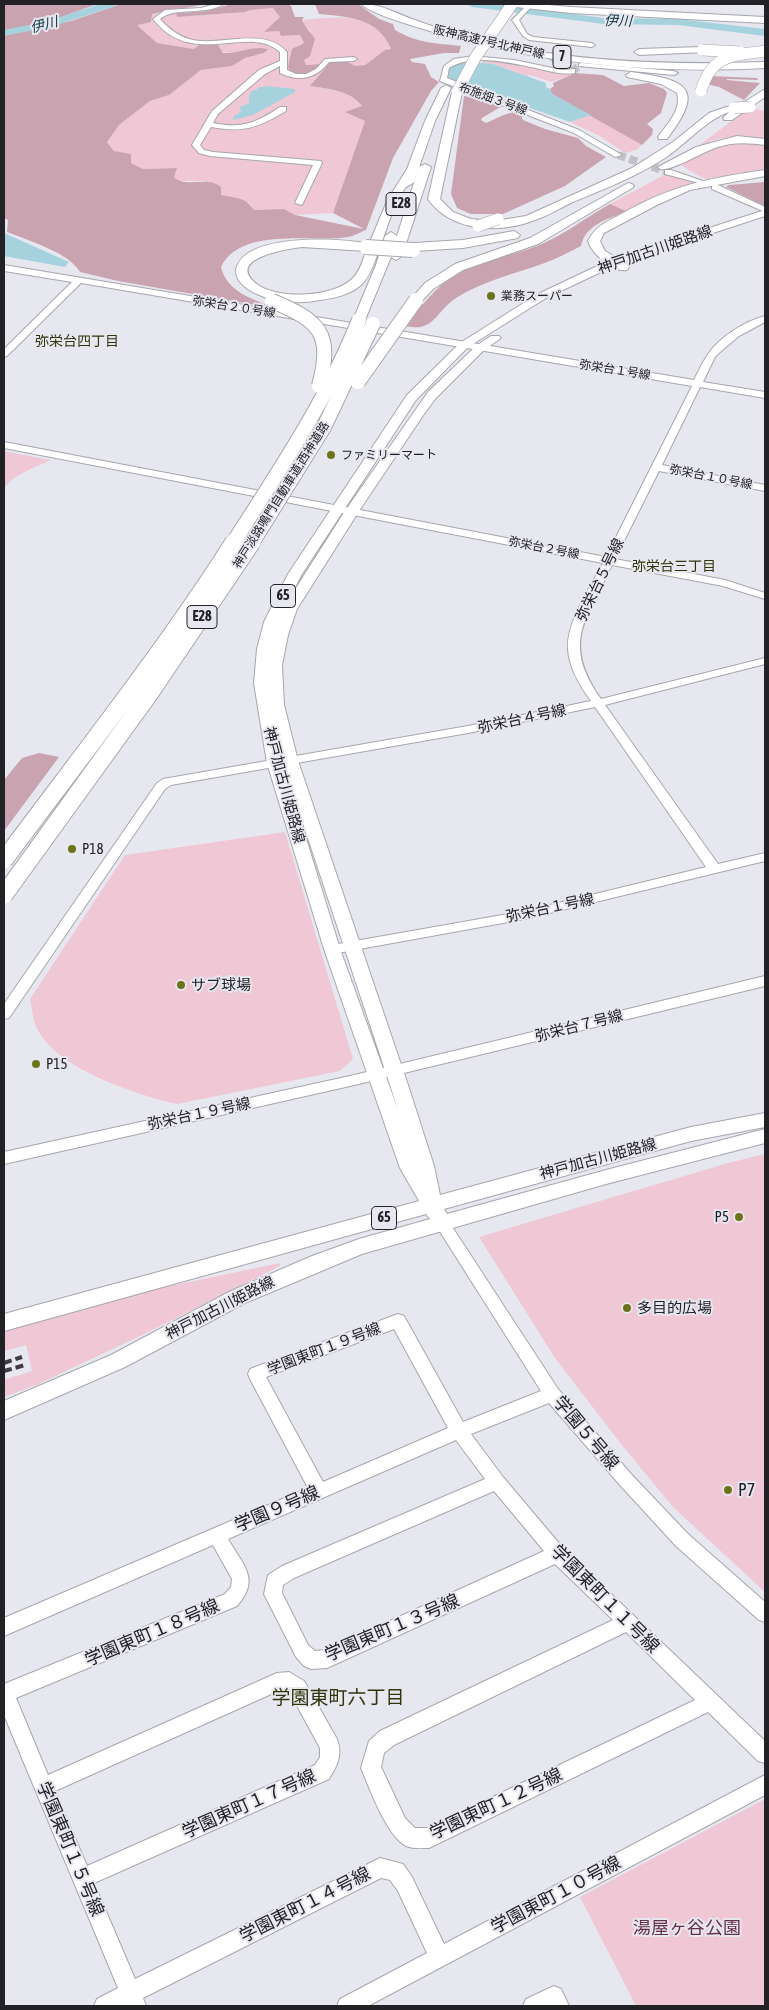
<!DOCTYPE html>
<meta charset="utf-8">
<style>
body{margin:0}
#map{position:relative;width:769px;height:2010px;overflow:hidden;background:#e7e7f0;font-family:"Asap Condensed",sans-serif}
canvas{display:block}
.frame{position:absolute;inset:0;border:5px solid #222226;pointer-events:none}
</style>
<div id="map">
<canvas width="769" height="2010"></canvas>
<div class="frame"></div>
</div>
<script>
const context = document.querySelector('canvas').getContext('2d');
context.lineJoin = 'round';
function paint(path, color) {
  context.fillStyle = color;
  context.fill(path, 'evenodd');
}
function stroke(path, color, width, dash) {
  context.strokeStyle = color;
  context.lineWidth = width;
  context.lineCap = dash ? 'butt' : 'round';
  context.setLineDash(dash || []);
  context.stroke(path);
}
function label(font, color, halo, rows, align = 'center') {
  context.font = font + ' "Asap Condensed","Noto Sans JP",sans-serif';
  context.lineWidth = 4;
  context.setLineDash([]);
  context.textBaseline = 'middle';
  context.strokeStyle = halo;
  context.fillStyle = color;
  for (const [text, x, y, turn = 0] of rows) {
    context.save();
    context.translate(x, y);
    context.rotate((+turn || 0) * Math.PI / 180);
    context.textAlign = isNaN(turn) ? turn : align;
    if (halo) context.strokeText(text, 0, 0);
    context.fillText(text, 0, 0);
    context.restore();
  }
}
const green = new Path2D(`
 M273,8L280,17L265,32L279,31L281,36L300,35L304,43C293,45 292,57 288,67L320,64L306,65L304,60L311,31L305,27L302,20C337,17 375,10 391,49L385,50L365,65L355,66L344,60L331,62L310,86C329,90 350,90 362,106L346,112L365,121L333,213L295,215L284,209L254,210L250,203L221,195L205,181H179L174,177L176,168L143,169L131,163V154L114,151L107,141L119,125L150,101L169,95L201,70L232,66L245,58L264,53L267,48L228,53L198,47L194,49L157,43L137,25L152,14L176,13L177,17L244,12L250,10Z
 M483,58L488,59L571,75L551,82L530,75L527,76L493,64L482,63Z
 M756,109L765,111V139C742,134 718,136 697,147L746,110L753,111Z
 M591,115L642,145L636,150L625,153L598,135L570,122Z
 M752,141L765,144V169L707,179L699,176L679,164L710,147Z
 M666,174L693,182L626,211L610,204Z
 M4,451L44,459L51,460C36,467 14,474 4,488Z
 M285,832L353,1059L340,1071L177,1104C137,1095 59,1069 39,1032C33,1023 32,1009 30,999L125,855Z
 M765,1154V1592L673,1507L621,1444L555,1358L479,1237L728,1163Z
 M280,1263V1266L140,1336L36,1385L4,1397V1380L32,1371L26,1345L4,1351V1331L151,1290Z
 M765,1799V2006H636L580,1897Z`);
const forest = new Path2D(`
 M4,4H97L43,24L4,31Z
 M121,4H207L152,14L151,22L137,25L157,43L194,49L199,45H218L223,53C238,54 254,45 268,49L264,53L245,58L232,66L201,70L169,95L150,101L119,125L107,142L114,151L131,154V163L143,169L177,168L174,177C186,189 207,175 221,187V195C235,198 246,197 254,210L284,209L295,215L364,229L333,213L365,121L345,112L362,106C350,90 328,89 310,86L331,61L344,60L355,66L365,65L385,50L391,49C378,17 348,17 319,14L315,4H358L379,19L393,24L395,30C419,44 436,43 461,46L459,53H444L410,59L412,62L425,64L431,77L439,82L431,91L393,158L366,230C360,232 355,236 348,237C313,243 241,226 221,267C227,293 255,300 278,309L118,281L80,272C70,253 27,240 7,232L8,220L4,218V35L71,21Z
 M287,4L291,6L295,17H304L302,20C305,28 311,32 315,39L310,56L304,60L306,65L321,64L314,74H299L291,72L288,67L292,49L304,43L300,35L281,36L279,31L264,32L280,17L273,8L250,10L245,12L177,17L176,13L208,11L228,5Z
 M575,73L603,75L624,86L649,83L664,89L667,93L661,113L647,124L653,129L652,135L642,145L552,94L550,89L554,86L553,83Z
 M709,76L757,78L758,80L727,79V80L760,83L744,100L719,87L706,84Z
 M464,96L481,99L502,106L482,118L481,120L486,123C498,118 511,109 523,114L522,118L523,120L545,129L578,138L586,146L606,157L565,186L503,214H471L457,208L451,194Z
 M765,182V206L726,187L729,185Z
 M610,204L626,211C607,220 586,224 581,246C569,252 556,259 542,264C513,274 483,281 456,298C436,311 434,333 406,326C421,307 435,286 457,274C481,259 511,256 537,246C563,236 586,217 610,204Z
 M39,753L59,757L4,831V780L22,758Z`);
const water = new Path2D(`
 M463,61L493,64L546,83V87L550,89L552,94L591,115L570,122L527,107L498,94L484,92L448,78L447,74L451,66Z
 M266,86L295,89V92L253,115L233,120L234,116L241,112L240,107L249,103V96L252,91L258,89L257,88Z
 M4,233L69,262L65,267L4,256Z`);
const river = new Path2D(`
 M100,4H117L115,6L54,26L4,36V30L48,21Z
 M466,4H497L604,18L678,19L765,29V36L678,25L604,24L472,7Z`);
const minorTunnel = new Path2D(`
 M551,61L562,44
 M572,71L578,67
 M618,155L668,172`);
const minor = new Path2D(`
 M215,4H224C205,16 177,6 160,19C168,28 178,36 189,39C218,48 263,25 287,52V70L296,74H306L316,69L325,59L354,57L357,59L354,61L329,62C316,79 299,82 280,73V66L265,74L218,114L213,123C242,129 256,123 280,107H286V111C258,128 243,133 211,127L200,145L204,150L213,152L321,161L322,163L302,205L295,203L313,165L210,156L199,153L192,145L212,111L259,70L280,61V52C247,23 193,70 153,19L165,10L201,8Z
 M527,5L532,6L519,20L527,34L533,37L592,43L595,45L592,47L529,40L523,36L512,20Z
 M473,56L514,60L562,70L575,69V73C561,75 549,71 536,68C509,63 474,53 449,68L447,78L579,130L622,155L615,157L574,133L440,81L444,66L454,59Z
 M581,63L674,71L678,73L674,75L579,66V64Z
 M665,170H671L703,181L699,183L665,174Z
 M712,185H718L765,207V212L712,189Z
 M4,265L694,380C698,372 702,363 707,356C718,338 745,321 765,316V322L739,336L720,352L715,357L703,382L765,392V398L700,387L662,465L765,485V491L659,471L615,559L725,580L765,593V599L723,586L612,565C586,619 561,643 601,699L765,658V664L605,705L718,864L765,853V861L525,919L332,954L327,952L325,949L327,946L525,911L706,867L595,707L468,733L171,785L165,789L9,1018L4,1019V1004L157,783L163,779L468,726L591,701C580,686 569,668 568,649C566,623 591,585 603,563L4,448V442L606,557L692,386L81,283L7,356L4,357V349L72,282L4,271Z
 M765,976V986L350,1086L4,1164V1152L350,1076Z
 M442,1217L447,1219L558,1389L631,1474L688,1534L765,1602V1622L759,1620L676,1546L619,1484L549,1403L471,1434L503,1477L563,1548L765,1741V1763L758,1761L708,1712L429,1848C422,1848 413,1849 406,1846C386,1835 370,1789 361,1768L369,1741L380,1731L613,1620L555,1564L327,1668L311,1669L304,1666L296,1657L264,1594L268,1575L282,1566L485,1479L456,1440L228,1539C243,1565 261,1579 237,1606L16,1698L48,1775L277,1673L289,1672L304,1681L337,1739C343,1755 337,1766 329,1779L94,1883L135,1979L380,1858L403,1864L412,1877L444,1944L765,1775V1795L368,2006H337L340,1999L427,1953L398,1891L390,1880L381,1878L143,1998L146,2006H94L97,1999L118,1988L4,1715V1684L225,1594L231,1587L232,1579L213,1545L4,1636V1618L308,1488L250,1379L248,1374L250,1369L398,1314L404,1316L463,1422L541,1391L437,1227L434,1223L437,1219ZM394,1329L448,1428L323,1482L266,1377ZM494,1491L544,1551L326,1650L315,1651L308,1645L282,1593L283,1585L294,1578ZM626,1632L695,1700L428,1828H415L405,1818L381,1767L384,1753L394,1745ZM286,1690L290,1693L320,1748V1757L315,1765L87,1866L55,1791L278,1691Z
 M554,1986L561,1989L569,2006H523L526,1999Z`);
const major = new Path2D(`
 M512,4H537L571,7L765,17V23L571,13L516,7Z
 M765,210V216L618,264L546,298L468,347L416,400L302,574L289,599L345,511L428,392L476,346L491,336H499L501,338L484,350L436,398L424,414L359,511L297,609L288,635L282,665L284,705L298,761L409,1088L434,1166L440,1195L691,1127L765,1113V1127L691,1141L444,1209L447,1214L606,1170L765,1129V1143L606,1184L362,1254L245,1303L125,1367L4,1420V1401L111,1355L231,1291L312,1256L359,1239L430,1219L426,1214L4,1331V1314L419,1201L400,1168L324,949L267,763L254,683L257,649L264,622L288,574L407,395L460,343L538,294L610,260ZM282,760L391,1088L398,1110L340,949Z`);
const highway = new Path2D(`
 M361,4C380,3 397,14 415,20C446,32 478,40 511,47C595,63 680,65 765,62V68C648,74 533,64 420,28C407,24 370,13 361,4Z
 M702,47L706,48V52L639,55L634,52L639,49Z
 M631,72C686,80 707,87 667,139H659L658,137C667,124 682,110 677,93L661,84L627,77L626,75Z
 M446,85L451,88L435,121L414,182C411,185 408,185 405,188C393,206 386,230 379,251C374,262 371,275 362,284C351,295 334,298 320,300C300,304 276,303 257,294C247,290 232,279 237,266C250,233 341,238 369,244L388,199L407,169L425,121L441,88ZM302,247L366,251C363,260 360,271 353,278C335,297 280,300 258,285C223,259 286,249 302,247Z
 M457,89L462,92L440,199L453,212L471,219L495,221L526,216L632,168L673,142L709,113L726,107L738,106L765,89V97L732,120H724L723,118L729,112C707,119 685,145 665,158C636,177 604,189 573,202C560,208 548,216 535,220C499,234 451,232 428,199L452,92Z
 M737,136L765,139V145C749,143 734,142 718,147C704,151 671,172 660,169L658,167L696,147Z
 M425,164L431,167L402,256L396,260L391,257L365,320L364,323H354L353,320L376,265L385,236L391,232L397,236L419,167Z
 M765,170V176L690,190L657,205L604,233L600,241L605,251L627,264L629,267L627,270C613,273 592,254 588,241C596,225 607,222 623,213C673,185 709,178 765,170Z
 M628,183L632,184L634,186L632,188L538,244L463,270L433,289L420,303H412L410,300L425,283L455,264L530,238Z
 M514,231L520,235L518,238L463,248L414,251L408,247L414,243L463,240Z`);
const rail = new Path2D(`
 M4,1363L22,1357
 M4,1371L25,1365`);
const highwayBridgeFar2 = new Path2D(`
 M702,50L740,52
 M701,91C712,54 732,56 765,51
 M457,92L475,58L512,4
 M734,108L750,107
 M478,226L498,219`);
const highwayBridgeFar1 = new Path2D(`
 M366,247L413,250
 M272,301C320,321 333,333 319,386
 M358,382L416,300
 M233,543C279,471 327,400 359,320
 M252,543L324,427L373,324`);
const highwayBridge = new Path2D(`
 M4,860C82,755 164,652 234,542
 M4,895L150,693L252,542`);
const markers = [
 [491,296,5,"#6d731a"],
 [331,455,5,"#6d731a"],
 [72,849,5,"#6d731a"],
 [181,985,5,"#6d731a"],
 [36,1064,5,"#6d731a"],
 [739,1217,5,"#6d731a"],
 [627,1308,5,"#6d731a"],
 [728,1490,5,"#6d731a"]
];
const farStreetnames = [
 ["阪神高速7号北神戸線",489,42,13],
 ["布施畑３号線",493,99,20],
 ["弥栄台２０号線",234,307,9],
 ["弥栄台１号線",615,370,9],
 ["弥栄台１０号線",711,477,11],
 ["神戸淡路鳴門自動車道;西神道路",281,495,-58],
 ["弥栄台２号線",544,548,11]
];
const farPoinames = [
 ["業務スーパー",501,296],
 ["ファミリーマート",341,455]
];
const farWaternames = [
 ["伊川",618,21,2],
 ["伊川",44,25,-14]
];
const shields = [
 [562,57,18],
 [401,204,30],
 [283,596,25],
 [202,617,30],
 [384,1218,25]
];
const shieldNames = [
 ["7",562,57],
 ["E28",401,204],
 ["65",283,596],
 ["E28",202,617],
 ["65",384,1218]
];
const farNeighbourhoodnames = [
 ["弥栄台四丁目",77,342],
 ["弥栄台三丁目",674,567]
];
const streetNames = [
 ["神戸加古川姫路線",655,250,-19],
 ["弥栄台５号線",600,580,-64],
 ["弥栄台４号線",522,719,-12],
 ["神戸加古川姫路線",284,785,75],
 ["弥栄台１号線",550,908,-12],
 ["弥栄台７号線",579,1026,-14],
 ["弥栄台１９号線",199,1114,-12],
 ["神戸加古川姫路線",598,1159,-15],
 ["神戸加古川姫路線",220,1308,-27],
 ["学園東町１９号線",324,1349,-21]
];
const poiNames = [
 ["P18",82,849],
 ["サブ球場",191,985],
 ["P15",46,1064],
 ["P5",729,1217,"right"],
 ["多目的広場",637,1308]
];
const nearStreetnames = [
 ["学園５号線",586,1433,50],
 ["学園９号線",277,1509,-23],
 ["学園東町１１号線",605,1599,45],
 ["学園東町１３号線",392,1628,-23],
 ["学園東町１８号線",152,1633,-23],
 ["学園東町１７号線",249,1804,-24],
 ["学園東町１２号線",496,1804,-25],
 ["学園東町１５号線",70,1849,67],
 ["学園東町１０号線",556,1895,-28],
 ["学園東町１４号線",305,1905,-27]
];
const nearPoinames = [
 ["P7",738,1490]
];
const nearParknames = [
 ["湯屋ヶ谷公園",687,1928]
];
const nearNeighbourhoodnames = [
 ["学園東町六丁目",338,1698]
];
paint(green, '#efc7d5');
paint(forest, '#caa3b1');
paint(water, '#a6d2de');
paint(river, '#a6d2de');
stroke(minorTunnel, '#c0c0c8', 8, [8, 4]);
stroke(minor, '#a6a6ae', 2);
stroke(major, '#a6a6ae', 2);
stroke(highway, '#a6a6ae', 2);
paint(minor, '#fff');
paint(major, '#fff');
paint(highway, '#fff');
stroke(rail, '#3d3d42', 4, [8, 4]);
stroke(highwayBridgeFar2, '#a6a6ae', 12, []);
stroke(highwayBridgeFar1, '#a6a6ae', 16, []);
stroke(highwayBridge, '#a6a6ae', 19, []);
stroke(highwayBridgeFar2, '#fff', 11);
stroke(highwayBridgeFar1, '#fff', 14);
stroke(highwayBridge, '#fff', 17);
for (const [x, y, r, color] of markers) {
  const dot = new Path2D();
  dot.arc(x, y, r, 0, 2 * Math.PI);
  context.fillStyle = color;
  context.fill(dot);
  stroke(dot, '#e7e7f0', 2);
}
label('12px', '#222226', '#e7e7f0', farStreetnames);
label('12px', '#222226', '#e7e7f0', farPoinames, 'left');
label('italic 14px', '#0d3741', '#e7e7f0', farWaternames);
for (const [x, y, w] of shields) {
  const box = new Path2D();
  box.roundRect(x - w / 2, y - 11.5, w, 23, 4);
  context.fillStyle = '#e7e7f0';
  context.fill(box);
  stroke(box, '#222226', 1);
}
label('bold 14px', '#222226', null, shieldNames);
label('14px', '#32350b', '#e7e7f0', farNeighbourhoodnames);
label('15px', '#222226', '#e7e7f0', streetNames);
label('15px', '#222226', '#e7e7f0', poiNames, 'left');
label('18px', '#222226', '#e7e7f0', nearStreetnames);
label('18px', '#222226', '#e7e7f0', nearPoinames, 'left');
label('18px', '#653146', '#e7e7f0', nearParknames);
label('19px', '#32350b', '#e7e7f0', nearNeighbourhoodnames);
</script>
